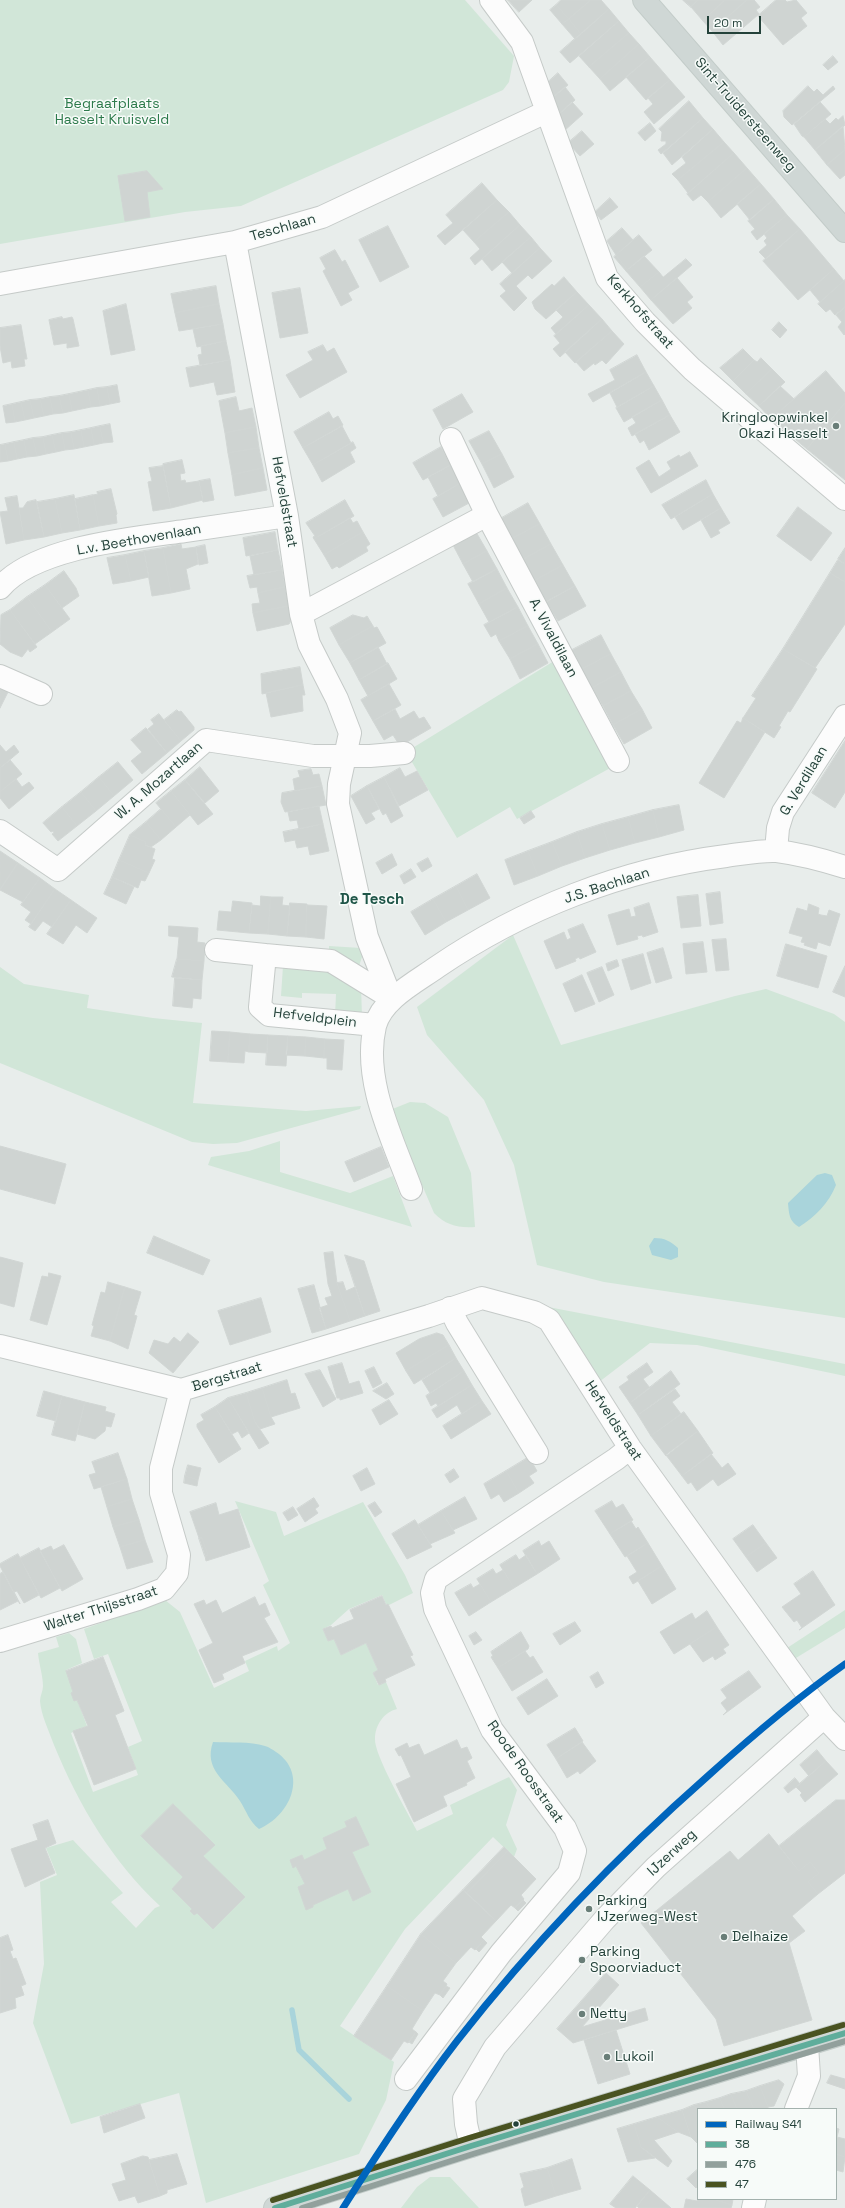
<!DOCTYPE html>
<style>
body{margin:0}
#map{position:relative;width:845px;height:2208px;overflow:hidden;background:#e8edeb;font-family:"Space Grotesk",sans-serif}
canvas{display:block}
.legend{position:absolute;left:697px;top:2108px;width:140px;height:92px;box-sizing:border-box;background:#f7fbf9;border:1px solid #a3b1ad;margin:0;padding:5px 7px;list-style:none;font-size:12px;color:#24423a}
.legend li{display:flex;align-items:center;gap:8px;height:20px}
.legend b{width:20px;border:1px solid #a3b1ad}
.scale{position:absolute;left:707px;top:16px;width:54px;height:18px;box-sizing:border-box;border:2px solid #24423a;border-top:0;padding-left:5px;font-size:12px;line-height:14px;white-space:nowrap;color:#24423a;-webkit-text-stroke:3px #f7fbf9;paint-order:stroke}
</style>
<div id="map">
<canvas width="845" height="2208"></canvas>
<ul class="legend">
<li><b style="height:5px;background:#0065bd"></b>Railway S41</li>
<li><b style="height:5px;background:#5fad9b"></b>38</li>
<li><b style="height:5px;background:#92a09c"></b>476</li>
<li><b style="height:5px;background:#4a5321"></b>47</li>
</ul>
<div class="scale">20 m</div>
</div>
<script>
const context = document.querySelector('canvas').getContext('2d');
context.lineJoin = 'round';
function paint(path, color) {
  context.fillStyle = color;
  context.fill(path, 'evenodd');
}
function stroke(path, color, width, dash) {
  context.strokeStyle = color;
  context.lineWidth = width;
  context.lineCap = dash ? 'butt' : 'round';
  context.setLineDash(dash || []);
  context.stroke(path);
}
function label(font, color, halo, rows, align = 'center') {
  context.font = font + ' "Space Grotesk",sans-serif';
  context.lineWidth = 3;
  context.setLineDash([]);
  context.textBaseline = 'middle';
  context.strokeStyle = halo;
  context.fillStyle = color;
  for (const [text, x, y, turn = 0] of rows) {
    context.save();
    context.translate(x, y);
    context.rotate((+turn || 0) * Math.PI / 180);
    context.textAlign = isNaN(turn) ? turn : align;
    if (halo) context.strokeText(text, 0, 0);
    context.fillText(text, 0, 0);
    context.restore();
  }
}
const green = new Path2D(`
 M0,0H465L514,56L509,82L503,90L241,206L185,212L0,244Z
 M559,658L614,766L517,819L510,807L457,838L406,752Z
 M513,935L561,1045L735,996L766,989L834,1014L845,1022V1318L604,1282L537,1265L514,1165L484,1100L427,1035L417,1007Z
 M329,946L361,948L363,954L359,966L329,954Z
 M283,966L331,970L361,986L362,1017L335,1016L336,994L302,993V998L281,996Z
 M0,967L24,984L89,995L87,1008L153,1018L202,1023L193,1103L306,1111L361,1106L360,1109L237,1143L213,1144L192,1142L0,1063Z
 M410,1102L425,1103L448,1117L471,1173L475,1227C457,1228 446,1225 434,1213L390,1110Z
 M280,1141V1172L350,1193L393,1176L412,1227L208,1165L211,1157L249,1151Z
 M543,1306L845,1364V1376L697,1345L650,1343L599,1382Z
 M235,1501L276,1512L284,1536L363,1502L405,1575L413,1593L389,1605L386,1604L382,1595L349,1609L331,1625L323,1629L328,1641L334,1639L341,1655L366,1643L378,1670L373,1673L378,1685L386,1682L397,1709C384,1712 375,1725 375,1739C374,1755 408,1813 417,1831L453,1814L450,1805L509,1777L517,1790L506,1825L517,1849L514,1857L493,1837L405,1929L340,2026L394,2062L386,2100L359,2154L206,2203L179,2093L71,2124L33,2023L44,1964L40,1882L57,1875L46,1848L73,1840L123,1893L111,1902L136,1928L155,1908L160,1906C112,1861 79,1806 54,1745C49,1731 41,1715 40,1701C40,1696 43,1691 43,1686C43,1676 39,1664 38,1653L59,1647L56,1637L69,1633L76,1639L82,1663L66,1670L87,1726L71,1733L93,1792L138,1775L128,1747L142,1741L108,1654L94,1659L84,1629L165,1600L180,1612L214,1688L249,1671L245,1661L277,1646L278,1651L290,1643L263,1585L269,1581Z
 M845,1610V1628L791,1661L784,1650Z
 M430,2177H450L479,2208H401L417,2187Z`);
const water = new Path2D(`
 M825,1173L832,1175L836,1185C829,1203 815,1217 799,1227C789,1221 789,1214 788,1203L817,1175Z
 M654,1238C665,1238 670,1241 678,1248V1257L671,1260L652,1255L649,1246Z
 M213,1742C229,1743 250,1741 265,1746C269,1747 273,1750 276,1752C309,1774 290,1816 259,1829C249,1821 247,1812 240,1801C227,1781 203,1770 213,1742Z`);
const stream = new Path2D(`
 M292,2010L299,2050L349,2099`);
const building = new Path2D(`
 M508,0H532L519,12Z
 M561,0H591L569,19L556,5Z
 M591,0H601L609,9L581,34L569,19Z
 M683,0H698L691,7Z
 M698,0H725L703,21L691,7Z
 M725,0H747L712,31L703,21Z
 M747,0H754L760,7L756,10L759,14L723,45L712,31Z
 M776,0H785L787,2L796,0L807,13L801,18L807,26L783,45L758,16Z
 M556,5L569,19L562,24L550,10Z
 M609,9L619,21L570,63L560,52Z
 M569,19L581,34L575,39L562,24Z
 M619,21L629,33L589,67L579,56Z
 M629,33L639,44L600,79L589,67Z
 M639,44L650,57L610,91L600,79Z
 M833,56L838,62L828,70L823,65Z
 M650,57L670,80L646,100L626,77Z
 M558,73L568,85L552,98L546,84Z
 M670,80L685,97L654,124L644,112L653,104L648,98Z
 M808,86L814,92L817,89L823,95L833,86L835,89L792,125L784,117L783,111Z
 M565,87L575,100L558,115L552,98Z
 M689,101L703,118L661,154L658,150L666,144V141H661L662,132L659,129Z
 M572,102L583,114L564,131L558,115Z
 M820,102L831,114L804,137L802,136L794,124Z
 M843,116L845,125L815,150L804,137L825,119L830,124L836,118L838,120Z
 M703,118L713,129L672,165L663,153Z
 M650,123L656,131L645,141L638,133Z
 M843,126L845,150L827,165L815,150Z
 M713,129L724,142L678,180L672,174L686,163L682,157Z
 M582,131L594,144L580,156L568,143Z
 M724,142L734,153L688,193L678,180Z
 M845,150V175L840,179L827,165Z
 M734,153L747,168L708,202L701,195L693,201L687,194Z
 M747,168L761,184L721,218L708,202Z
 M147,171L163,189L147,192L150,217L125,221L118,176Z
 M482,183L497,200L445,245L437,236L453,223L446,215Z
 M761,184L774,199L750,220L737,204Z
 M610,198L618,207L601,220L595,212Z
 M774,199L787,215L757,240L751,232L755,229L748,221Z
 M497,200L509,212L474,242L463,230Z
 M509,212L520,225L475,265L470,258L480,249L474,242Z
 M787,215L800,229L766,259L759,252L767,245L764,241L767,238L764,234Z
 M520,225L531,237L492,271L482,259Z
 M388,226L409,267L380,282L359,240Z
 M622,228L633,240L616,255L607,241Z
 M800,229L834,269L798,300L763,261Z
 M639,235L652,250L626,271L628,270L616,255Z
 M531,237L540,248L512,273L502,262Z
 M540,248L552,261L532,279L528,275L516,286L527,298L514,311L500,296L506,291L500,284Z
 M335,250L342,262L345,260L359,287L348,293L352,300L341,306L323,271L326,269L320,258Z
 M616,255L628,270L626,271L614,257Z
 M644,256L659,272L640,287L626,271Z
 M686,259L692,265L651,300L640,287L659,272L663,277Z
 M834,269L844,281L820,302L810,290Z
 M564,277L577,292L546,319L535,309L532,302L552,284L554,286Z
 M677,278L693,297L687,302L692,308L673,324L651,300Z
 M845,280V307L835,315L830,309L826,312L818,304Z
 M216,286L219,304L175,313L171,294Z
 M300,288L308,333L280,338L272,293Z
 M577,292L589,305L556,334L551,328L563,317L556,310Z
 M126,304L135,350L111,355L103,311Z
 M219,304L223,324L179,331L175,313Z
 M589,305L602,319L560,357L553,349L560,343L554,336Z
 M845,307V334L844,335L838,327L842,322L836,315Z
 M62,317L63,319L72,317L73,319L79,346L67,348V343L54,345L49,320Z
 M602,319L612,331L575,363L565,352Z
 M779,322L787,330L780,338L772,330Z
 M223,324L226,341L197,347L193,329Z
 M21,325L27,359H24L25,366L12,368L11,361L3,363L0,346V328Z
 M612,331L624,344L606,364L602,360L595,365L594,363L584,371L576,362Z
 M226,341L230,360L200,365L198,355L202,354L201,346Z
 M323,345L327,352L334,348L347,372L300,398L286,375L313,360L308,352Z
 M743,349L754,360L733,381L720,368Z
 M637,355L646,372L593,402L588,394L615,380L610,370Z
 M761,358L772,369L746,394L733,381L754,360L757,362Z
 M230,360L235,392L217,395L214,382L190,387L186,368Z
 M772,369L785,382L759,406L746,394Z
 M826,371L845,393V403L807,449L771,419Z
 M646,372L654,386L617,407L610,393Z
 M117,385L120,402L110,404L107,387Z
 M654,386L662,400L624,422L616,408Z
 M780,386L794,399L771,419L759,406Z
 M107,387L110,404L100,406L97,388Z
 M97,388L100,406L91,407L88,390Z
 M88,390L91,407L72,411L69,394Z
 M69,394L72,411L63,413L59,396Z
 M462,394L473,412L443,429L433,410Z
 M59,396L63,413L53,414L50,397Z
 M50,397L53,414L44,416L40,399Z
 M236,397L239,411L252,408L256,427L225,433L219,401Z
 M40,399L44,416L34,418L30,400Z
 M30,400L34,418L25,420L21,402Z
 M662,400L670,415L632,436L628,428L636,423L632,417Z
 M21,402L25,420L15,422L12,404Z
 M845,403V480L807,449Z
 M12,404L15,422L6,423L3,406Z
 M329,412L333,419L338,416L343,425L303,448L294,432Z
 M670,415L680,432L649,450L644,440L640,443L635,434Z
 M110,424L113,442L103,443L100,426Z
 M100,426L103,443L94,445L91,428Z
 M342,426L351,443L313,465L303,448Z
 M256,427L259,448L228,453L225,433Z
 M91,428L94,445L84,447L81,430Z
 M81,430L84,447L74,449L71,432Z
 M489,431L502,454L482,464L469,441Z
 M71,432L74,449L65,450L62,433Z
 M62,433L65,450L56,452L52,435Z
 M52,435L56,452L46,454L43,437Z
 M43,437L46,454L37,456L33,438Z
 M33,438L37,456L27,457L24,440Z
 M24,440L27,457L17,459L14,442Z
 M14,442L17,459L8,461L5,444Z
 M353,442L356,448L350,452L355,462L322,482L313,465Z
 M5,444L8,461L0,462V445Z
 M441,447L451,465L423,480L413,463Z
 M259,448L263,468L232,475L228,453Z
 M690,452L698,466L651,493L636,468L649,460L659,477L671,469L667,462L679,455L680,457Z
 M502,454L514,477L494,488L482,464Z
 M182,460L185,473L180,474L181,481L185,480L186,483L199,481L203,500L171,508L163,464Z
 M451,465L461,483L438,496L428,477Z
 M163,466L171,508L153,511L148,482L152,481L149,468Z
 M263,468L267,490L235,496L232,475Z
 M210,479L214,500L203,502L199,481Z
 M706,480L713,494L671,519L662,505Z
 M461,483L471,502L443,517L433,499Z
 M111,489L117,514L116,515L117,523L99,526L93,495L98,494L97,492Z
 M713,494L721,508L683,530L675,517Z
 M74,495L80,530L62,533L55,499Z
 M93,495L99,526L80,530L75,499Z
 M17,496L24,540L6,544L0,512L8,511L5,498Z
 M55,499L62,533L44,537L37,502Z
 M36,500L44,537L24,540L19,508H23L27,502Z
 M345,500L354,516L314,539L313,537L315,536L306,523Z
 M528,503L540,524L511,539L500,519Z
 M798,507L832,533L811,561L777,536Z
 M721,508L730,523L718,530L720,533L711,538L701,520Z
 M350,518L353,523L357,521L363,532L324,555L314,539Z
 M540,524L551,544L522,560L511,539Z
 M275,532L278,550L246,556L243,538Z
 M363,532L370,544L366,547L368,551L339,568L337,566L332,569L324,555Z
 M476,532L487,551L463,564L453,545Z
 M181,544L182,549L196,547L198,564L186,569L190,589L171,593L163,548Z
 M551,544L563,565L534,581L522,560Z
 M205,545L208,563L199,565L196,547Z
 M163,548L171,593L152,596L144,551Z
 M845,548V564L838,559Z
 M278,550L282,570L254,575L250,556Z
 M144,551L149,577L131,581L125,555Z
 M487,551L497,569L473,582L463,564Z
 M125,555L131,581L113,584L107,558Z
 M838,560L845,564V582L830,573Z
 M563,565L575,586L545,602L534,581Z
 M497,569L507,588L479,604L468,584Z
 M282,570L285,587L258,593L257,587L250,588L247,576Z
 M64,571L76,588L79,596L62,608L45,585Z
 M830,573L845,582V624L815,668L783,649Z
 M45,585L70,619L52,632L27,597Z
 M575,586L586,606L558,621L546,602Z
 M285,587L289,606L253,613L252,604L260,603L258,593Z
 M507,588L518,607L489,622L479,604Z
 M27,597L52,632L35,644L10,610Z
 M289,606L291,621L289,624L257,631L253,613Z
 M518,607L528,626L499,641L496,634L491,637L484,625Z
 M10,610L37,647L30,652L28,649L22,657L10,652L0,644L1,615Z
 M353,615L364,618L367,616L373,626L339,645L330,628Z
 M373,626L374,628L377,627L386,643L350,663L339,645Z
 M528,626L538,644L510,659L499,641Z
 M601,635L611,654L582,669L572,650Z
 M538,644L548,663L520,679L510,659Z
 M378,647L387,664L359,680L350,663Z
 M783,649L817,669L790,712L788,711L779,726L781,727L774,738L743,718L756,698L752,696Z
 M611,654L621,672L592,688L582,669Z
 M388,663L397,679L368,696L359,680Z
 M300,667L303,685L262,694L261,674Z
 M621,672L631,691L603,706L592,688Z
 M389,684L401,705L373,721L361,700Z
 M303,685L305,695H302L303,711L271,717L266,693Z
 M0,686L9,690L0,708Z
 M631,691L642,709L613,725L603,706Z
 M395,709L400,719L414,711L419,719L424,717L431,728L400,746L393,735L384,740L373,721Z
 M642,709L652,728L624,744L613,725Z
 M177,710L179,712L181,711L194,727V730L181,741L164,720Z
 M159,714L181,741L167,753L148,729L154,724L151,720Z
 M743,718L765,732L724,798L699,783L737,721L741,723Z
 M146,728L167,753L142,774L131,761L142,752L131,740Z
 M845,741V792L835,808L812,793Z
 M0,745L6,752L14,745L19,752L0,768Z
 M10,760L22,774L0,792V768Z
 M118,762L133,780L114,796L99,777Z
 M200,767L219,791L205,803L185,780Z
 M400,768L405,777L417,771L428,790L399,806L384,777Z
 M311,769L313,775L319,774L322,786L295,791L293,779L300,777L298,771Z
 M99,777L114,796L96,811L81,792Z
 M384,777L403,816L391,823L386,813L383,815L367,786Z
 M16,779L22,787L29,782L34,788L9,809L0,798V792Z
 M185,780L213,814L198,825L171,791Z
 M322,786L326,805L285,812L281,802L282,793Z
 M367,786L379,809L371,813L375,819L366,824L351,796Z
 M171,791L190,815L176,827L156,803Z
 M81,792L96,811L77,826L62,807Z
 M679,805L684,830L659,837L653,810Z
 M319,806L323,824L299,829L297,820L290,821L288,812Z
 M62,807L77,826L58,841L52,834L54,833L53,831L51,832L43,823Z
 M161,809L176,827L161,840L146,822Z
 M653,810L659,837L635,843L628,817Z
 M531,811L535,817L524,824L520,818Z
 M628,817L635,843L610,850L602,824Z
 M146,822L161,840L151,847L145,845L146,842L130,835Z
 M323,824L329,851L310,855L308,846L297,848L295,840L285,842L283,832Z
 M602,824L610,850L585,858L577,832Z
 M577,832L585,858L562,866L552,842Z
 M130,835L146,842L145,845L155,849L152,859L155,860L149,873L119,860Z
 M552,842L562,866L538,876L528,851Z
 M0,851L18,863L0,890Z
 M528,851L538,876L514,885L505,860Z
 M392,854L397,865L382,874L376,863Z
 M428,858L432,866L422,872L417,864Z
 M119,860L149,873L145,881L141,880L138,888L112,877Z
 M18,863L40,878L23,902L0,890Z
 M411,869L416,877L404,884L400,876Z
 M477,874L490,898L468,910L456,886Z
 M112,877L134,887L126,904L104,894Z
 M40,878L55,889L31,924L25,920L31,912L21,905Z
 M456,886L468,910L446,922L433,899Z
 M55,889L71,900L52,927L43,921L35,931L29,927Z
 M720,892L723,923L710,925L706,894Z
 M698,895L701,926L681,928L677,897Z
 M261,896L271,897L268,934L249,933L252,905L260,906Z
 M271,897H283L282,905L290,906L287,936L268,934Z
 M433,899L446,922L425,935L411,912Z
 M71,900L97,918L87,933L76,925L63,944L47,934Z
 M233,901L252,903L249,933L217,930L219,911L231,912Z
 M290,903L307,904L306,937L287,936Z
 M649,903L658,932L643,937L642,935L637,936L638,939L617,945L608,915L629,909L631,917L636,916L634,908Z
 M809,904L819,908L818,914L821,915L827,916L829,910L840,914L830,946L818,942L816,949L804,945L805,943L801,942L803,937L789,933L797,908L807,911Z
 M307,905L327,906L324,939L306,937Z
 M583,924L596,952L580,959L579,957L575,959L576,961L556,969L544,941L564,932L567,940L571,938L568,930Z
 M169,926L198,928L197,942L205,943L204,961L177,959L179,937L169,936Z
 M726,939L729,970L716,971L712,940Z
 M703,942L707,972L686,974L683,944Z
 M786,944L827,956L818,988L777,976Z
 M663,948L672,978L656,983L647,953Z
 M643,954L651,983L631,990L622,960Z
 M177,959L204,961L202,980L172,977Z
 M617,960L619,966L608,971L606,964Z
 M845,966V997L833,992Z
 M602,967L614,995L599,1002L587,973Z
 M582,975L595,1004L575,1012L563,984Z
 M175,978L202,980L201,999L193,998L192,1008L173,1006Z
 M212,1031L230,1032L228,1062L210,1061Z
 M230,1032L250,1034L249,1052L245,1051L244,1063L228,1062Z
 M250,1034L268,1035L267,1053L249,1052Z
 M268,1035L288,1036L286,1066L266,1065Z
 M288,1036L306,1037L305,1056L286,1055Z
 M306,1037L325,1039L324,1058L305,1056Z
 M325,1039L344,1040L342,1070L327,1069V1058H324Z
 M0,1146L66,1164L55,1204L0,1189Z
 M381,1147L389,1167L354,1182L345,1162Z
 M154,1236L210,1260L203,1275L147,1253Z
 M333,1252L337,1283L350,1321L326,1329L319,1308L328,1305L325,1298L332,1296L328,1284L324,1253Z
 M345,1255L364,1261L380,1311L365,1316Z
 M0,1257L23,1263L14,1307L0,1303Z
 M49,1273L61,1276L47,1325L30,1320L42,1276L48,1277Z
 M108,1282L125,1287L110,1341L91,1336L94,1326L92,1325L101,1292L105,1293Z
 M343,1282L346,1291L355,1287L365,1316L350,1321L337,1283Z
 M314,1285L326,1329L312,1333L298,1289Z
 M125,1287L141,1292L134,1315L137,1316L128,1349L110,1341Z
 M261,1298L271,1332L230,1345L218,1311Z
 M188,1333L199,1342L173,1373L149,1353L154,1340L168,1344L174,1337L180,1342Z
 M437,1333L443,1335L449,1345L406,1371L396,1353L419,1339Z
 M449,1345L456,1358L414,1384L406,1371Z
 M456,1358L464,1371L430,1393L422,1380Z
 M342,1363L349,1384L359,1381L363,1393L340,1400V1398H337L328,1367Z
 M647,1363L653,1372L643,1379L650,1388L630,1403L619,1387L629,1380L627,1377Z
 M374,1367L382,1383L373,1388L365,1371Z
 M320,1370L336,1399L323,1407L305,1374Z
 M464,1371L472,1385L438,1406L436,1403L431,1406L426,1396Z
 M671,1371L680,1384L638,1415L630,1403Z
 M287,1380L291,1394L295,1393L300,1408L271,1417L262,1388Z
 M387,1383L394,1394L386,1399L373,1391Z
 M472,1385L482,1401L462,1414L457,1405L437,1418L432,1410Z
 M262,1388L271,1417L275,1424L260,1429L255,1422L246,1393Z
 M675,1389L680,1396L672,1402L681,1414L651,1436L638,1415Z
 M44,1391L62,1396L56,1421L37,1416Z
 M246,1393L255,1422L269,1443L259,1449L228,1398Z
 M62,1396L85,1402L75,1441L52,1435Z
 M228,1398L249,1433L242,1438L238,1431L232,1434L215,1407Z
 M389,1400L398,1414L380,1425L372,1410Z
 M482,1401L491,1414L451,1439L443,1426Z
 M85,1402L106,1407L105,1411L115,1414L111,1427L106,1426L105,1431L95,1439L77,1434Z
 M215,1407L241,1449L219,1463L197,1427V1424L204,1420L201,1415Z
 M684,1412L698,1431L666,1456L651,1436Z
 M698,1431L713,1453L682,1476L666,1455Z
 M118,1453L127,1479L94,1489L89,1475L96,1473L92,1462Z
 M711,1454L722,1468L728,1463L736,1474L718,1486L713,1479L697,1491L691,1482L688,1484L682,1476Z
 M529,1457L537,1471L529,1476L534,1483L519,1493L506,1471Z
 M188,1465L201,1468L198,1480L185,1476Z
 M367,1468L375,1484L361,1491L353,1476Z
 M454,1469L459,1477L450,1483L445,1475Z
 M506,1471L519,1493L504,1502L499,1494L491,1499L484,1484Z
 M185,1476L198,1480L197,1486L184,1483Z
 M127,1479L132,1499L107,1507L101,1487Z
 M465,1497L477,1519L453,1530L441,1511Z
 M314,1498L319,1506L315,1509L318,1513L305,1522L297,1509Z
 M132,1499L139,1520L113,1527L107,1507Z
 M612,1501L616,1508L623,1504L633,1520L610,1534L595,1511Z
 M375,1502L382,1512L375,1517L368,1506Z
 M216,1503L219,1515L238,1509L250,1547L206,1561L205,1556L208,1555L202,1538H199L190,1512Z
 M293,1507L298,1515L288,1521L283,1513Z
 M441,1511L455,1533L430,1544L418,1525Z
 M139,1520L145,1540L120,1547L113,1527Z
 M415,1520L432,1547L407,1559L392,1534Z
 M631,1521L636,1529L638,1527L648,1543L625,1557L610,1534Z
 M753,1525L766,1543L746,1557L733,1539Z
 M199,1538H202L208,1555L205,1556Z
 M145,1540L153,1562L127,1569L120,1547Z
 M539,1541L541,1546L549,1541L560,1559L537,1574L523,1551Z
 M648,1543L662,1566L633,1584L629,1577L637,1572L627,1556Z
 M766,1543L777,1558L757,1572L746,1557Z
 M64,1545L83,1579L62,1591L40,1551L51,1546L53,1550Z
 M39,1548L60,1588L41,1598L20,1558Z
 M18,1554L39,1595L24,1603L17,1591L14,1592L20,1604L0,1566V1564Z
 M516,1555L519,1560L526,1555L537,1574L514,1588L500,1565Z
 M662,1566L676,1589L652,1604L638,1581Z
 M493,1569L496,1574L503,1570L514,1588L491,1602L477,1579Z
 M813,1571L835,1605L799,1630L802,1628L797,1620L794,1622L782,1607L801,1594L794,1584Z
 M3,1572L18,1601L0,1610V1574Z
 M471,1584L473,1588L480,1584L491,1602L469,1616L455,1593Z
 M382,1596L386,1605L388,1604L413,1655L410,1656L415,1665L385,1679L386,1682L379,1685L373,1673L378,1670L366,1643L341,1655L334,1639L328,1641L323,1629L331,1626L332,1628L354,1619L350,1610Z
 M255,1597L259,1606L265,1603L270,1615L264,1618L278,1642L242,1656L245,1663L222,1674L224,1679L214,1683L199,1650L213,1643L194,1604L204,1600L206,1605L216,1600L222,1613Z
 M707,1611L717,1627L674,1654L660,1632L692,1613L695,1619Z
 M575,1622L581,1631L560,1645L553,1634Z
 M717,1627L729,1645L723,1649L726,1653L715,1660L713,1656L703,1662L690,1644Z
 M476,1632L482,1640L474,1645L469,1636Z
 M521,1632L529,1646L528,1649L498,1668L491,1657L493,1656L491,1652Z
 M525,1651L530,1658L533,1656L543,1672L512,1691L498,1668Z
 M103,1657L124,1711L115,1715L136,1769L94,1785L73,1731L88,1726L77,1700L74,1701L71,1693L73,1692L66,1671Z
 M749,1671L761,1687L723,1715L727,1711L721,1703L727,1698L721,1690Z
 M598,1672L604,1683L596,1688L590,1677Z
 M547,1679L558,1696L528,1715L517,1698Z
 M575,1728L583,1741L556,1759L547,1745Z
 M457,1740L461,1749L467,1747L472,1758L467,1761L475,1778L466,1783L467,1785L443,1796L447,1806L414,1822L396,1784L411,1777L401,1755L399,1756L395,1749L407,1743L409,1748L419,1744L424,1755Z
 M582,1742L596,1761L580,1774L578,1771L567,1778L556,1759Z
 M817,1750L826,1761L809,1776L800,1765Z
 M826,1761L838,1774L805,1802L800,1795L802,1793L796,1787Z
 M795,1778L800,1784L788,1793L784,1788Z
 M836,1800H845V1873L818,1894L808,1882L819,1873L810,1862L799,1871L779,1846Z
 M173,1804L215,1845L203,1856L245,1897L213,1929L197,1913L194,1915L190,1911L192,1909L172,1889L183,1877L141,1836Z
 M356,1817L369,1845L352,1852L371,1892L353,1901L348,1889L313,1905V1907L306,1910L298,1887L305,1884L296,1866L293,1868L290,1860L302,1855L304,1860L327,1849L323,1838L347,1827L345,1822Z
 M48,1820L56,1843L45,1848L55,1873L25,1887L11,1849L38,1840L33,1825Z
 M769,1834L799,1871L810,1862L819,1873L808,1882L818,1894L792,1916L805,1931L789,1943L812,2020L724,2046L716,2019L641,1923L730,1851L738,1860Z
 M504,1847L508,1851L467,1893L463,1890Z
 M508,1851L536,1879L521,1895L524,1899L515,1908L511,1905L496,1921L467,1893Z
 M463,1890L496,1921L481,1937L484,1940L475,1950L471,1947L456,1963L421,1934Z
 M523,1900L526,1903L518,1911L515,1908Z
 M421,1934L456,1963L443,1981L447,1984L446,1986L440,1995L435,1993L423,2011L387,1986Z
 M8,1935L13,1950L10,1951L13,1959L16,1958L26,1984L21,1986L24,1995L15,1998L16,2008L0,2013V1938Z
 M484,1940L487,1943L479,1952L476,1949Z
 M606,1973L619,1985L582,2027L645,2008L648,2020L573,2043L557,2029Z
 M387,1986L423,2011L412,2029L416,2032L408,2043L404,2041L391,2060L354,2036Z
 M446,1986L450,1988L443,1998L440,1995Z
 M616,2030L630,2074L598,2084L584,2040Z
 M416,2032L418,2034L412,2044L409,2042Z
 M831,2075L845,2079V2089L827,2083Z
 M779,2080L784,2084L774,2106L768,2107L760,2086Z
 M760,2086L768,2107V2109H754L746,2091Z
 M746,2091L754,2109H737L731,2094Z
 M731,2094L737,2109H724L720,2098Z
 M720,2098L724,2109H710L706,2102Z
 M706,2102L710,2109H698V2112L694,2105Z
 M140,2104L145,2118L104,2133L100,2117Z
 M694,2105L698,2112V2144L691,2137L682,2110Z
 M682,2110L691,2137L678,2132L657,2117Z
 M657,2117L678,2132L654,2140L672,2161L668,2167L641,2147L634,2124Z
 M634,2124L641,2147L655,2158L628,2162L617,2129Z
 M836,2128L839,2129L837,2137L845,2139V2157L836,2154Z
 M177,2154L187,2184L167,2190V2193L160,2196L149,2160Z
 M836,2154L845,2157L843,2172L836,2170Z
 M143,2156L148,2157L160,2196L138,2203L135,2196L119,2201L112,2184L126,2180L121,2164Z
 M572,2159L581,2189L556,2196L547,2168Z
 M547,2168L556,2196L525,2206L521,2189L524,2187L520,2174Z
 M698,2169V2186L696,2188L687,2179Z
 M633,2176L650,2190L635,2208H616L610,2204Z
 M650,2190L671,2208H639L637,2206Z
 M698,2196V2199H713L732,2205L731,2208H684L686,2199L697,2201Z
 M713,2199H733L732,2205Z`);
const minor = new Path2D(`
 M491,0L522,42L607,278L645,322L692,369L845,499
 M235,242L287,516L301,614L309,644L337,699L350,733L339,784L338,804L367,937L391,998
 M0,284L235,242L322,217L546,112
 M451,439L487,515L618,761
 M0,588C34,547 134,538 185,531C219,526 253,521 287,516
 M301,614L487,515
 M0,676L41,694
 M0,831L58,870L206,740L313,756H370L404,753
 M776,851L778,828L783,812L845,716
 M216,950L265,955
 M375,1025L269,1015L260,1007L265,955L331,961L391,998
 M411,1189C393,1140 362,1080 375,1026C382,999 416,982 437,967C522,909 623,869 726,856C742,854 761,850 777,851C800,854 823,860 845,867
 M450,1308L457,1323L537,1453
 M0,1346L181,1390L429,1316L482,1298L534,1312L549,1320L630,1448L824,1717L845,1739
 M0,1641L138,1599L164,1589L177,1573L179,1555L161,1493V1468L181,1390
 M406,2079L501,1953L569,1873L575,1851L565,1828L492,1730L435,1609L432,1593L436,1579L616,1459L630,1448
 M796,2109L809,2076L807,2045
 M471,2146L466,2124L464,2099L495,2047L605,1919L656,1867L824,1717
 M753,2208L755,2199`);
const major = new Path2D(`
 M644,0L845,231
 M275,2208L471,2146L845,2033`);
const bus1 = new Path2D(`
 M275,2208L471,2146L845,2033`);
const bus2 = new Path2D(`
 M302,2208L473,2154L845,2041`);
const bus3 = new Path2D(`
 M273,2200L469,2138L843,2025`);
const rail1 = new Path2D(`
 M343,2208C379,2151 416,2094 457,2041C532,1945 617,1856 709,1775C752,1736 797,1698 845,1664`);
const markers = [
 [836,426,4,"#697e78"],
 [589,1909,4,"#697e78"],
 [724,1937,4,"#697e78"],
 [582,1960,4,"#697e78"],
 [582,2014,4,"#697e78"],
 [607,2057,4,"#697e78"],
 [516,2124,3.5,"#24423a"]
];
const parkNames = [
 ["Begraafplaats",112,104],
 ["Hasselt Kruisveld",112,120]
];
const streetNames = [
 ["Sint-Truidersteenweg",745,115,49],
 ["Teschlaan",283,228,-16],
 ["Kerkhofstraat",640,312,49],
 ["Hefveldstraat",284,502,80],
 ["L.v. Beethovenlaan",139,540,-10],
 ["A. Vivaldilaan",553,638,62],
 ["W. A. Mozartlaan",159,781,-41],
 ["G. Verdilaan",804,781,-59],
 ["J.S. Bachlaan",607,886,-18],
 ["Hefveldplein",315,1018,7],
 ["Bergstraat",227,1377,-17],
 ["Hefveldstraat",613,1421,57],
 ["Walter Thijsstraat",101,1609,-18],
 ["Roode Roosstraat",525,1772,55],
 ["IJzerweg",672,1853,-43]
];
const poiNames = [
 ["Kringloopwinkel",828,418,"right"],
 ["Okazi Hasselt",828,434,"right"],
 ["Parking",597,1901],
 ["IJzerweg-West",597,1917],
 ["Delhaize",732,1937],
 ["Parking",590,1952],
 ["Spoorviaduct",590,1968],
 ["Netty",590,2014],
 ["Lukoil",615,2057]
];
const neighbourhoodNames = [
 ["De Tesch",372,900]
];
paint(green, '#d1e6d8');
paint(water, '#a9d4db');
stroke(stream, '#a9d4db', 5.5);
paint(building, '#cfd4d2');
stroke(building, '#d1d6d4', 1);
stroke(minor, '#c5cac8', 24);
stroke(major, '#c3ccc9', 24);
stroke(minor, '#fcfcfc', 22);
stroke(major, '#cfd7d5', 22);
stroke(bus1, '#5fad9b', 6);
stroke(bus2, '#92a09c', 6);
stroke(bus3, '#4a5321', 6);
stroke(rail1, '#0065bd', 7);
for (const [x, y, r, color] of markers) {
  const dot = new Path2D();
  dot.arc(x, y, r, 0, 2 * Math.PI);
  context.fillStyle = color;
  context.fill(dot);
  stroke(dot, '#f7fbf9', 1.5);
}
label('14px', '#2d7a4b', '#f7fbf9', parkNames);
label('14px', '#24423a', '#f7fbf9', streetNames);
label('14px', '#24423a', '#f7fbf9', poiNames, 'left');
label('bold 15px', '#1f5548', '#f7fbf9', neighbourhoodNames);
</script>
